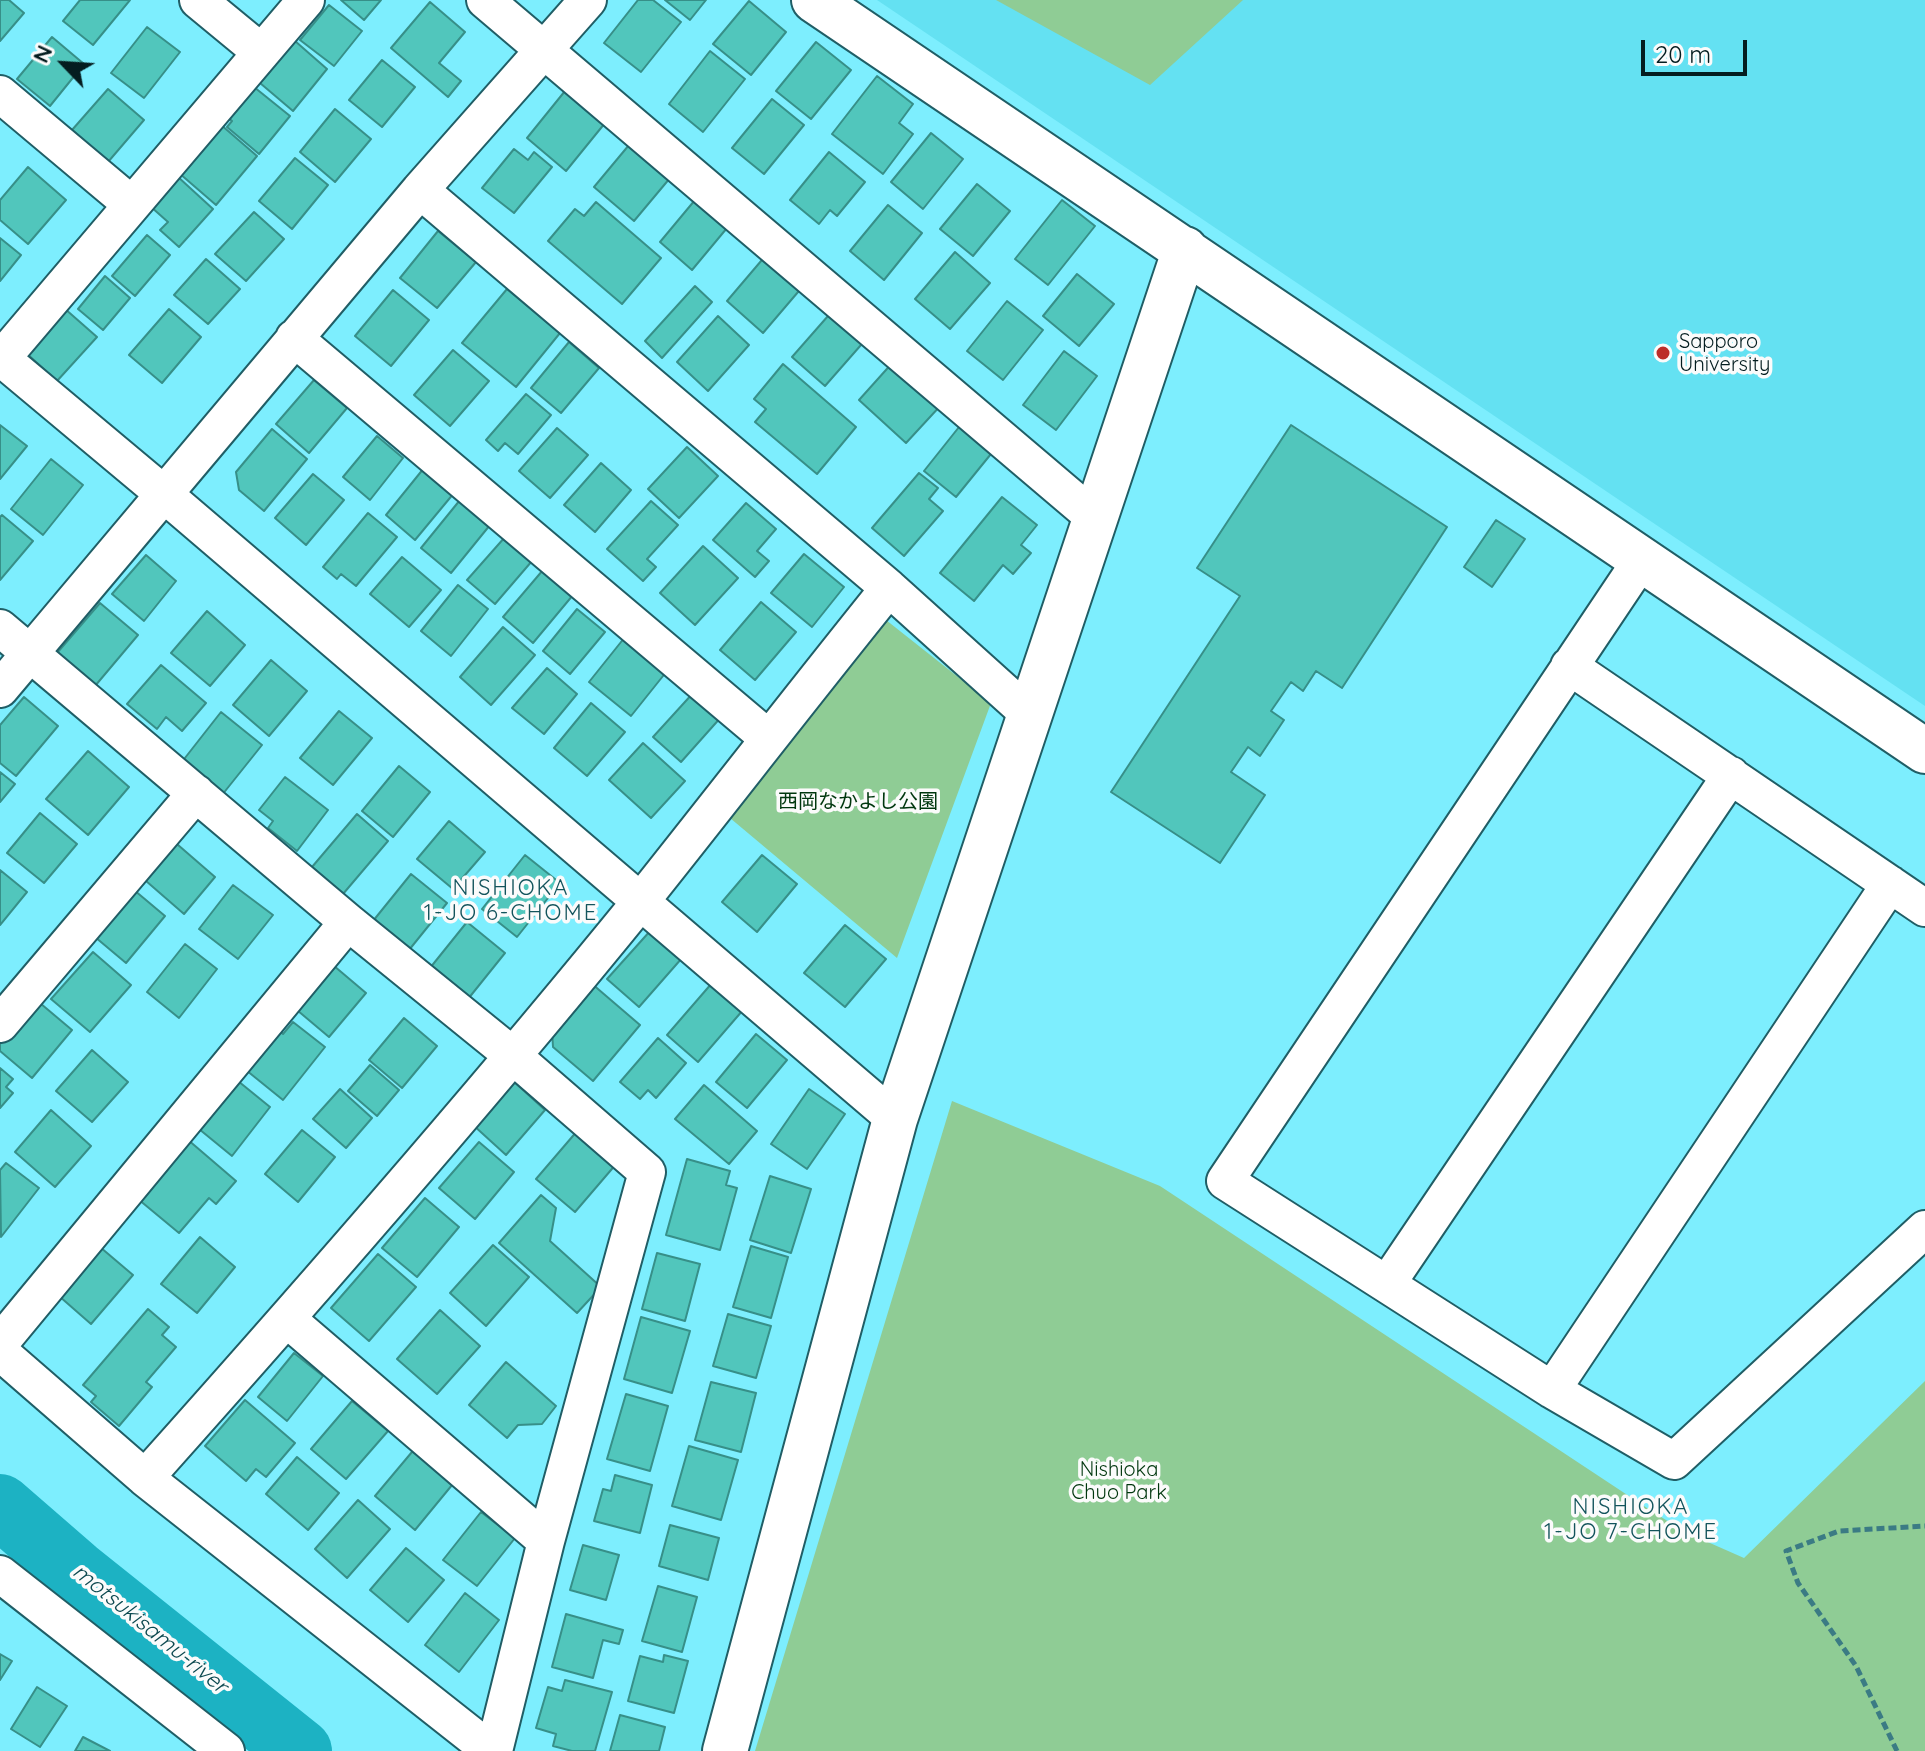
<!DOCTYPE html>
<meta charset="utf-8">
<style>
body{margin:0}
#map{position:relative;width:1925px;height:1751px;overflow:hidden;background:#7deefe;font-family:Quicksand,sans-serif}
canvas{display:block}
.north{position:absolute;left:24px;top:24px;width:80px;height:80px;-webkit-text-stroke:6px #fbfbfb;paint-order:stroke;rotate:295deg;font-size:22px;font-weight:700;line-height:32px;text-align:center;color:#041d20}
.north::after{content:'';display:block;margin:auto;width:28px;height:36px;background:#041d20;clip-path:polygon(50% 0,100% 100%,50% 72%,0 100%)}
.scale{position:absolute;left:1641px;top:40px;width:106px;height:36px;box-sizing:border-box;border:4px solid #041d20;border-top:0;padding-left:10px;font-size:24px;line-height:28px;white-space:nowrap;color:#041d20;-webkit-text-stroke:6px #fbfbfb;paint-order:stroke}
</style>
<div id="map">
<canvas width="1925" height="1751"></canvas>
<div class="north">N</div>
<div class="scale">20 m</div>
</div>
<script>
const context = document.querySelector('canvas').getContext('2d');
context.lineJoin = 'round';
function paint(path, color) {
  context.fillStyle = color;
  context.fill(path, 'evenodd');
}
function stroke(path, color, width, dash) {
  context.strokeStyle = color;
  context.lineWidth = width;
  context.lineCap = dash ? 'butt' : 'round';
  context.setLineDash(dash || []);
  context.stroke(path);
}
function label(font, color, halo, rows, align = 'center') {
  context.font = font + ' Quicksand,"Noto Sans JP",sans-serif';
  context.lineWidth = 7;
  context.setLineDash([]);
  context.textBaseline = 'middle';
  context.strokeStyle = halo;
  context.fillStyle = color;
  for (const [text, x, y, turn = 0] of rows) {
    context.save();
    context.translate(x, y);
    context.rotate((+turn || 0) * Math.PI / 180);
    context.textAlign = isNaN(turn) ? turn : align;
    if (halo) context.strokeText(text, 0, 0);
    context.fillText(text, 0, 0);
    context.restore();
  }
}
const built = new Path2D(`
 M877,0H1925V706Z`);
const green = new Path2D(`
 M996,0H1243L1150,85Z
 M886,620L991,703L897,958L730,818Z
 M952,1101L1160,1186L1647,1508L1685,1532L1744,1558L1925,1381V1751H755Z`);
const river = new Path2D(`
 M0,1506L76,1572L300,1751`);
const building = new Path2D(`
 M0,0H9L24,13L0,41Z
 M80,0H130L93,45L63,21Z
 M341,0H381L364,20Z
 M638,0H653L681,22L641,72L604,43Z
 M665,0H706L690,20Z
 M749,1L786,32L751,75L713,44Z
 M430,2L465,32L439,63L461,81L448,97L391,48Z
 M329,5L362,31L334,66L300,40Z
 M147,27L180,52L144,98L111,73Z
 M52,37L84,64L50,106L17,79Z
 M295,41L327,69L293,111L260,83Z
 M816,42L851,70L811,119L776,91Z
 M710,51L745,79L703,132L669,104Z
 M382,60L415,87L382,127L349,100Z
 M877,76L913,104L899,123L913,134L883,174L832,134Z
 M254,87L290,116L259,154L227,127L232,121L221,112Z
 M108,89L144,120L108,162L72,130Z
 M565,91L605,123L566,171L527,138Z
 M772,99L804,125L764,174L732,148Z
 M335,109L371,139L335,182L300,152Z
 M220,124L257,156L216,205L179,173Z
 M931,133L963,159L923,209L891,182Z
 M629,145L670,178L634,221L594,187Z
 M514,149L528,160L534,152L552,167L514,213L482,188Z
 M829,152L865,182L837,216L830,210L819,224L790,200Z
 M295,158L328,185L292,229L259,201Z
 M28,167L66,200L28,244L0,220V200Z
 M177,176L213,209L179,247L160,230L168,222L150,206Z
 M977,184L1010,211L973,256L940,229Z
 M695,200L727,228L692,270L660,242Z
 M1062,200L1095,226L1048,285L1015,259Z
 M596,202L661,258L622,304L548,241L575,209L584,216Z
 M888,205L922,233L884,280L850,251Z
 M254,212L284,239L246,281L215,254Z
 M438,231L476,262L437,308L400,278Z
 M147,235L170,255L135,296L112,276Z
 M0,238L21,255L0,281Z
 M955,252L990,283L950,329L915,299Z
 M767,254L804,285L763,333L727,301Z
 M206,259L240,289L208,324L174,295Z
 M1077,274L1114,304L1079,346L1043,316Z
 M105,276L130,298L103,330L78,309Z
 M695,286L712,302L662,358L645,341Z
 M507,289L560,333L516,387L462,343Z
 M393,290L429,320L391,366L355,336Z
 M1007,301L1043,330L1003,380L967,351Z
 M64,308L97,337L57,381L25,352Z
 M835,308L868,337L825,386L792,357Z
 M169,309L201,337L162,383L129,355Z
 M718,316L749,345L708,391L677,362Z
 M569,342L599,368L561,413L531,388Z
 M453,350L489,381L450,426L414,395Z
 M1064,351L1097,376L1056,430L1023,405Z
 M894,361L942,404L906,443L859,400Z
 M783,364L856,427L817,474L755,422L766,409L754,399Z
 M314,380L347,408L309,453L276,424Z
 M526,394L551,415L518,454L505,443L498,451L486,440Z
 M963,422L995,449L956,497L924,471Z
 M0,425L27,446L0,479Z
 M1291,425L1447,527L1342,688L1316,671L1303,691L1291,682L1271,711L1284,720L1260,756L1248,747L1231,772L1265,795L1220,863L1111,792L1240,596L1197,568Z
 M557,428L588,455L550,498L519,471Z
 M272,429L307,459L264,511L239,490L236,472Z
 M377,436L403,458L370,500L343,477Z
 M687,447L718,476L679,518L648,489Z
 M51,459L83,485L43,535L11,509Z
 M601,463L631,490L595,532L564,505Z
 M424,468L454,493L415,540L386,515Z
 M919,473L938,488L929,499L943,511L904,556L872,528Z
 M313,474L344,500L306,545L275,518Z
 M1002,497L1037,525L1021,545L1031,553L1013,574L1003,565L974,601L940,573Z
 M460,500L490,525L451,573L421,548Z
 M651,501L678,525L647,559L656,567L643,581L607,549Z
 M746,503L776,529L757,551L769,561L755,577L713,540Z
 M368,513L397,537L356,586L341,574L337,579L323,567Z
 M2,515L33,541L0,580V517Z
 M1496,520L1525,539L1492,587L1464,567Z
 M505,537L532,561L495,604L467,580Z
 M703,546L738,578L695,625L660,593Z
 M804,554L844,587L812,627L771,593Z
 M146,555L176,581L144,621L112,594Z
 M402,557L441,590L409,627L370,594Z
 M543,570L573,595L533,643L503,617Z
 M458,585L488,609L451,656L421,631Z
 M761,602L796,632L755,680L720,650Z
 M100,603L138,635L95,686L57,653Z
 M577,609L605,632L570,674L543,651Z
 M207,611L245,645L210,686L171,653Z
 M503,627L535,655L491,705L460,677Z
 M625,637L667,671L631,716L589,682Z
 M271,660L307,691L269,736L233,705Z
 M161,665L206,703L182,731L166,717L157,729L127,704Z
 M547,668L577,694L544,734L512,708Z
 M694,692L722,716L681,762L653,737Z
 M24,697L58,726L16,776L0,763V725Z
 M591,703L625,732L587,776L554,748Z
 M339,711L372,738L333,785L300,758Z
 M221,712L262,745L222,795L181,763Z
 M643,743L685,781L651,818L609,780Z
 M88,751L129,787L88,835L46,799Z
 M399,766L430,792L393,837L362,811Z
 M0,772L15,784L0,802Z
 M285,777L328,810L297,851L268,828L273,821L259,810Z
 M40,813L77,844L44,883L7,853Z
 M357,814L388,841L343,894L312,867Z
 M449,821L485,852L453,889L417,859Z
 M170,838L215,877L184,914L138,874Z
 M525,855L560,883L517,937L482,909Z
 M762,855L797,884L757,932L722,902Z
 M0,870L27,892L0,925Z
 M411,874L447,903L409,950L373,921Z
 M233,885L273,915L238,959L199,929Z
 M134,890L165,916L126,963L95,937Z
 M467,922L505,953L468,999L430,968Z
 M845,925L886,959L845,1007L804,973Z
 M651,930L682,958L639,1007L607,979Z
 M185,944L217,969L179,1018L147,992Z
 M93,952L131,985L90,1032L51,999Z
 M327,960L366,993L329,1037L291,1005Z
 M591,983L640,1025L593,1081L553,1047L552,1030Z
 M712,983L743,1010L698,1062L667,1035Z
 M34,998L72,1030L32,1078L0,1051V1040Z
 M404,1018L437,1046L402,1088L369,1060Z
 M293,1022L325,1047L283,1100L241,1066L274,1026L283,1034Z
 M756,1034L787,1060L747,1108L716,1082Z
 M658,1038L686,1063L656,1098L648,1090L640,1099L620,1082Z
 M92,1050L128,1082L92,1122L56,1091Z
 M370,1065L399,1090L377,1116L348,1091Z
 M0,1068L13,1079L6,1087L13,1093L0,1108Z
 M511,1079L545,1110L506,1155L472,1124Z
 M238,1081L270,1107L232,1156L199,1129Z
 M704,1085L757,1131L729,1164L675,1119Z
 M340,1089L372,1118L346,1148L313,1119Z
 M809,1089L845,1114L807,1169L771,1144Z
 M51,1110L91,1146L55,1187L15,1152Z
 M302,1130L335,1157L298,1202L265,1174Z
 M578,1130L617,1163L575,1212L536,1179Z
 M187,1139L236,1181L216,1204L209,1198L179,1233L138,1199Z
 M479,1142L514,1172L475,1219L439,1188Z
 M687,1159L730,1171L726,1185L737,1188L720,1250L666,1235Z
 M6,1163L39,1188L1,1237L0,1170Z
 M770,1176L811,1189L791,1253L750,1240Z
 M541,1195L556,1208L550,1241L601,1287L577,1313L499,1243Z
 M425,1198L459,1227L417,1277L382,1248Z
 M200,1237L235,1267L197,1313L161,1284Z
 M493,1245L529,1277L486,1326L450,1293Z
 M751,1246L788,1257L771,1318L733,1307Z
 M100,1247L133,1275L91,1324L59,1296Z
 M657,1253L700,1264L685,1321L642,1309Z
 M378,1254L416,1287L369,1341L331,1308Z
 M148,1309L169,1327L162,1335L176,1347L146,1382L152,1387L119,1426L91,1402L96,1396L83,1385Z
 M440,1310L480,1346L437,1394L397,1359Z
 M728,1314L771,1326L756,1378L713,1366Z
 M641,1317L690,1331L672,1393L624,1379Z
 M294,1353L323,1376L287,1421L258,1397Z
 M506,1362L556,1406L542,1424L518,1425L507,1438L469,1405Z
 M711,1382L756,1393L741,1452L695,1440Z
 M626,1394L668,1406L650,1471L607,1459Z
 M245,1400L295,1443L266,1477L256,1469L246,1481L205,1446Z
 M352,1401L388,1431L346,1479L311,1449Z
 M417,1446L457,1479L415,1530L375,1496Z
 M689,1446L738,1460L721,1520L672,1506Z
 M297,1457L339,1493L308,1530L266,1494Z
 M615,1475L652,1485L640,1533L594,1521L603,1489L611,1491Z
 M358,1500L390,1529L347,1578L315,1549Z
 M481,1512L515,1538L477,1586L443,1560Z
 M670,1525L719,1538L708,1580L659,1566Z
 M583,1545L619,1555L606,1600L570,1590Z
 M406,1548L444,1580L408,1622L370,1590Z
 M658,1586L697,1597L682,1652L642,1641Z
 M465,1593L499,1620L459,1672L425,1645Z
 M566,1614L623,1630L619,1644L603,1640L593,1678L552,1667Z
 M0,1654L12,1661L0,1680Z
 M664,1655L688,1661L674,1713L628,1701L640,1656L663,1662Z
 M565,1680L612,1692L595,1751H572L553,1746L556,1734L536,1728L548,1687L562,1691Z
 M37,1687L67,1706L40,1747L11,1729Z
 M620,1715L665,1727L659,1751H610Z
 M83,1737L110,1751H75Z`);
const path = new Path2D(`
 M1897,1751L1856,1666L1798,1583L1786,1551L1839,1531L1925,1526`);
const street = new Path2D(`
 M198,0L261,52
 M485,0L1096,519
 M0,94L131,204
 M420,190L889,588L1030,715
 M294,338L768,738
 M0,357L165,495L895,1119
 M2,358L306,0
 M1642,559L1225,1181L1552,1390L1674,1461L1925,1229
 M0,628L348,922L512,1055L647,1172L546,1541L494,1751
 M1569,666L1925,908
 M0,689L420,190L588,0
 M0,1024L196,793
 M1387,1284L1731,775
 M287,1319L546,1541
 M0,1343L348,922
 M0,1352L145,1478L491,1751
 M1552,1390L1890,884
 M145,1478C314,1289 481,1098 641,901C724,797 805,692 889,588
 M0,1574L226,1751`);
const secondary = new Path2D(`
 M814,0L1925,751
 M725,1751L895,1119L1185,249`);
const markers = [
 [1663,353,8,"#bc2d29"]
];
const poiNames = [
 ["Sapporo",1679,342],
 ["University",1679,365]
];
const parkNames = [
 ["西岡なかよし公園",858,802],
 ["Nishioka",1119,1470],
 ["Chuo Park",1119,1493]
];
const neighbourhoodNames = [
 ["NISHIOKA",511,888],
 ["1-JO 6-CHOME",511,913],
 ["NISHIOKA",1631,1507],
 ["1-JO 7-CHOME",1631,1532]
];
const waterNames = [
 ["motsukisamu-river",150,1629,39]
];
paint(built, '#64e1f2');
paint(green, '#8fcc95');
stroke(river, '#1cb2c3', 64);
paint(building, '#51c6bc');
stroke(building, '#378f88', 2);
stroke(street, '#205e66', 40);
stroke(secondary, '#205e66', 48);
stroke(path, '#3b7b84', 5, [8, 4]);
stroke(street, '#fff', 36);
stroke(secondary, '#fff', 44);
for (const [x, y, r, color] of markers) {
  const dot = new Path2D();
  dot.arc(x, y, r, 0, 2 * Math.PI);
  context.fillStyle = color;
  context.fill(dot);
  stroke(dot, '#fbfbfb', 3);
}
label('20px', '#041d20', '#fbfbfb', poiNames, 'left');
label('20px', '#00370e', '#fbfbfb', parkNames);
context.letterSpacing = '2px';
label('22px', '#13545c', '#fbfbfb', neighbourhoodNames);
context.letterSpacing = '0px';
label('italic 22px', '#0d4950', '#fbfbfb', waterNames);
</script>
